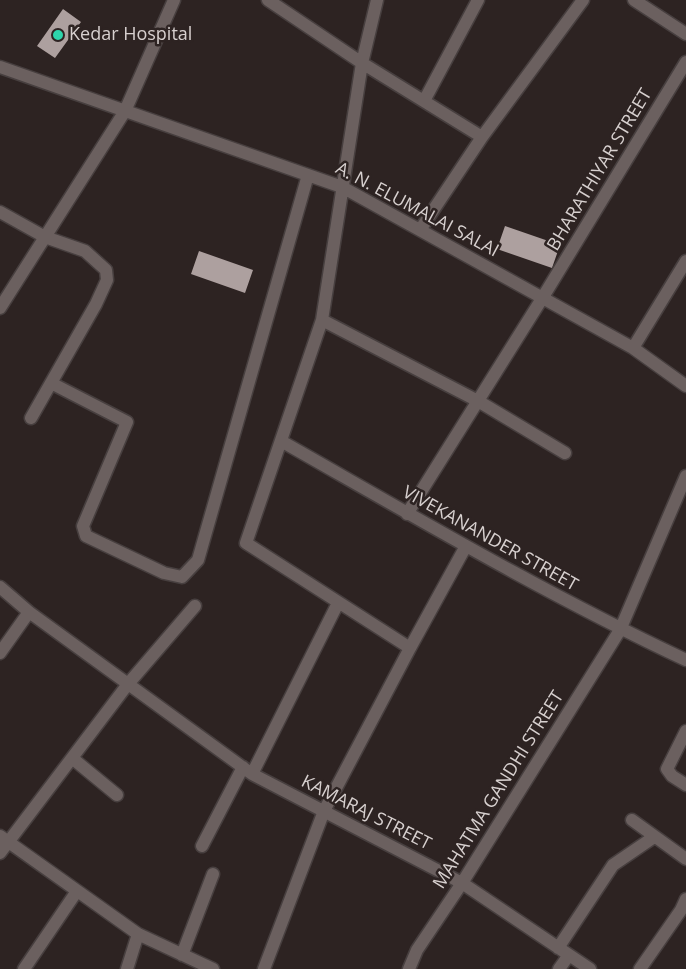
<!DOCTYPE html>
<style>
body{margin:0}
canvas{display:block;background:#2d2322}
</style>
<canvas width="686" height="969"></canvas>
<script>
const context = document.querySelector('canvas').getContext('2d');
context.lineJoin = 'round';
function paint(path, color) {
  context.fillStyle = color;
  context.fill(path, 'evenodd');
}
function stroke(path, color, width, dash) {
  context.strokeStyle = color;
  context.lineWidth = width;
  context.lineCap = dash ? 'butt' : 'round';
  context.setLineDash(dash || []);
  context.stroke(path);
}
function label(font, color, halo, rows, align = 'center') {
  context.font = font + ' "Open Sans",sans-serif';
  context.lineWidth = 5;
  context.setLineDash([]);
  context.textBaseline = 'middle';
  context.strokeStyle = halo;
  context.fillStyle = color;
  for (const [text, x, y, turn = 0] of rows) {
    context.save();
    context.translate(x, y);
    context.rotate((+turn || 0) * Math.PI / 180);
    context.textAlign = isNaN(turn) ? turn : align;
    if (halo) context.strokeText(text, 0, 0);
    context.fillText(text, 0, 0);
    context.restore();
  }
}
const building = new Path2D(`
 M63,9L81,22L55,58L37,46Z
 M505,226L560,245L552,268L497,249Z
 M199,251L253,270L245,293L191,274Z`);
const street = new Path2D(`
 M268,0L362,63L482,137
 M377,0L362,63L322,320L246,543L410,648L466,546
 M634,0L686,34
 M0,67L342,187L633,348L686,386
 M424,101L478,0
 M0,212L45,237L85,251L106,270L107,280L96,304L31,418
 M420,230L482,137L583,0
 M0,308L125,111L174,0
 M322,320L478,401L565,453
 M633,348L686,261
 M51,383L127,422L83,526L86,536L164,573L182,577L198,560L308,175
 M281,441C415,517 547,595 686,660
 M407,514L543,297L686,62
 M0,587L29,612L252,774L462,883L590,969
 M0,653L29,612
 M686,731L667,769L672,776L686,785
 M72,758L117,795
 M252,774L338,603
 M632,820L686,859
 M0,836L138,934L213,969
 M202,846L243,767
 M0,853L128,684L195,606
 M558,948L613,865L654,837
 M182,955L213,874
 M24,969L77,891
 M127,969L138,934
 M264,969L324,811L410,648
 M409,969L417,950L462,883L620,630L686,476
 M559,969L569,955
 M640,969L681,910L686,899`);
const markers = [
 [58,35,6,"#2dd4ab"]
];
const poiNames = [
 ["Kedar Hospital",69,35]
];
const streetNames = [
 ["BHARATHIYAR STREET",600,170,-59],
 ["A. N. ELUMALAI SALAI",417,210,28],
 ["VIVEKANANDER STREET",490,539,29],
 ["MAHATMA GANDHI STREET",499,790,-58],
 ["KAMARAJ STREET",366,813,27]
];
paint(building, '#ada09f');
stroke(street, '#473f3f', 15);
stroke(street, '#6b605f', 12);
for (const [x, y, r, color] of markers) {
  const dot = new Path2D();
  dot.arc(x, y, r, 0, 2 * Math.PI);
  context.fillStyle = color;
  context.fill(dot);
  stroke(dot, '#2d2322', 2);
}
label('18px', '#d7d0cf', '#2d2322', poiNames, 'left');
label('18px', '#d7d0cf', '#2d2322', streetNames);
</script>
